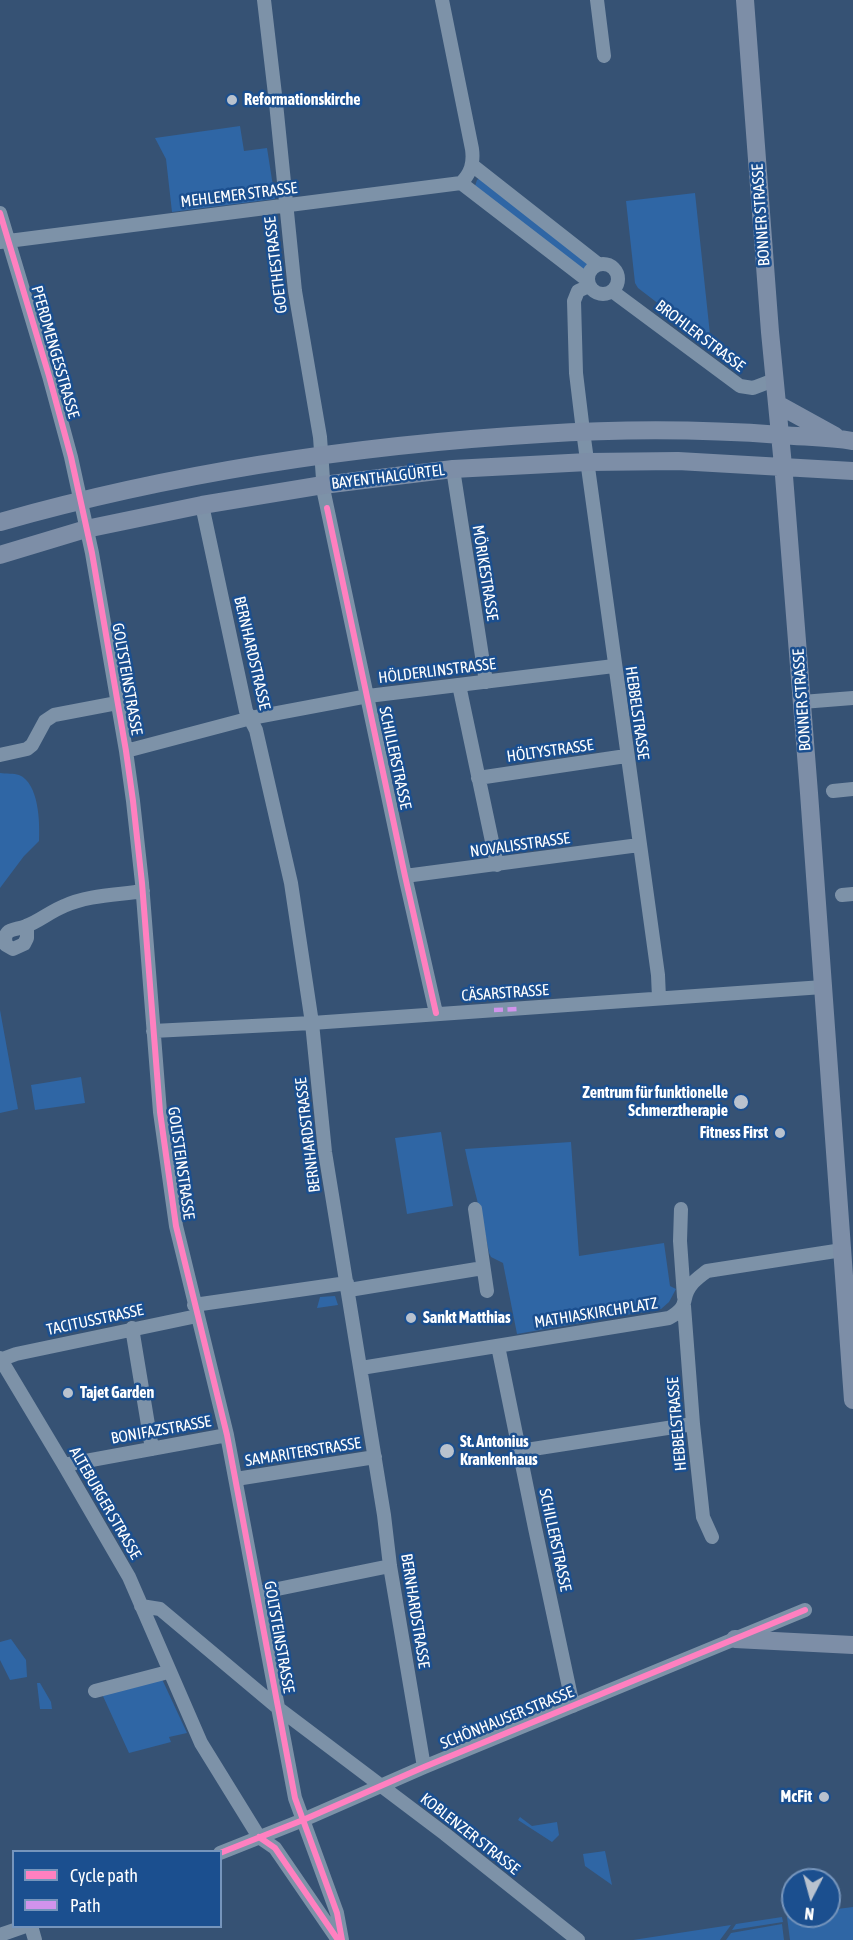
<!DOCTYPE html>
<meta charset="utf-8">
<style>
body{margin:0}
#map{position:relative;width:853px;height:1940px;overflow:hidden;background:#365274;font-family:"Asap Condensed",sans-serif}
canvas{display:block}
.legend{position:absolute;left:12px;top:1850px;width:210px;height:78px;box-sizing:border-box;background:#1b4f8f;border:2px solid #7695bc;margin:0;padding:8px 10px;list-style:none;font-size:18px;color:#fff}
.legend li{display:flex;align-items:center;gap:12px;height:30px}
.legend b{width:30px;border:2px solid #7695bc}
.north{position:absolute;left:781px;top:1868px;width:60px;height:60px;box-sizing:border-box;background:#1b4f8f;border:2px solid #7695bc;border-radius:50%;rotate:186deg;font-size:16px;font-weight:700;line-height:24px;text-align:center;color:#fff}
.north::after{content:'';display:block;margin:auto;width:21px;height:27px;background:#b9c2ce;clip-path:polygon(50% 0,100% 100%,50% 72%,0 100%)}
</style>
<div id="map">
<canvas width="853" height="1940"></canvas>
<ul class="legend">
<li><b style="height:8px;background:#ff80c0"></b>Cycle path</li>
<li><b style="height:8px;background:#d193ec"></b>Path</li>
</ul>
<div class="north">N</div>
</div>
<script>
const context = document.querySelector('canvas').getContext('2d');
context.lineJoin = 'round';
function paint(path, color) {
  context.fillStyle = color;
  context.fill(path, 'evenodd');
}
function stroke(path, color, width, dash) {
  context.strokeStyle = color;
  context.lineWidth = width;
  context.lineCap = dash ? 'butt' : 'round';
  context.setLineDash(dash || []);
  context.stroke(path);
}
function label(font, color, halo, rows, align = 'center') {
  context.font = font + ' "Asap Condensed",sans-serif';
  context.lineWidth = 5;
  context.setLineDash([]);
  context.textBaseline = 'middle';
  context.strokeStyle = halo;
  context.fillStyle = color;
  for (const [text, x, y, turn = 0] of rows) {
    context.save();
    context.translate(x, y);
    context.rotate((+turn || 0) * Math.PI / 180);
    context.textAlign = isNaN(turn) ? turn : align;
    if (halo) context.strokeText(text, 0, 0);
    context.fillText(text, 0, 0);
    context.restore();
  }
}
const green = new Path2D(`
 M240,126L244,151L267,148L275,199L172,212L166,159L155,138Z
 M480,178L591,265L585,271L475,186L477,180Z
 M695,193L711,344L638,288L635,283L626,201Z
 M0,773C6,774 14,773 19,775C39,783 40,823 39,841L24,856L0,888Z
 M0,1010L18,1109L0,1113Z
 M81,1077L85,1103L35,1110L31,1085Z
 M441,1132L453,1206L407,1214L395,1138Z
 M571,1142L579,1256L664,1243L670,1286L676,1289L669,1302L661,1309L517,1334L503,1263L491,1257L489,1253C483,1218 472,1184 465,1149Z
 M335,1296L338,1305L317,1308L320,1297Z
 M11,1639L26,1660L27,1677L10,1680L0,1660V1642Z
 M161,1677L187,1733L169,1737L171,1742L129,1753L102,1694Z
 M37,1683H40L51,1702L52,1709H40Z
 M520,1817L532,1826L557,1822L559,1835L552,1842L518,1820Z
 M605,1851L612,1885L585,1866L583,1854Z
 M853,1907V1940H790L787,1917L829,1916V1910Z
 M782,1917L783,1922L732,1930L736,1924Z
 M782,1924L784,1940H726L731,1933Z
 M731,1925L720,1940H633Z`);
const minor = new Path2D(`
 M264,0L276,103L295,291L320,437L324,493L405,876L436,1013
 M597,0L604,56
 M472,165L598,264
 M461,183L587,280
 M0,213L49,376L71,457L92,553L126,751L133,801L142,883L160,1112L176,1226L227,1435L295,1798L337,1913L342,1940
 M0,242L461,183C471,173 474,163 472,149L442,0
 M588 279a15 15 0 1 1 30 0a15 15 0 1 1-30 0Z
 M589,286L578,291L574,301L576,373L583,431L658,975L659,998
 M612,291L740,386L753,388L774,380
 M453,469L486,682
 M202,505L246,711L256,730L291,883L312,1023L325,1152L384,1515L390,1566L424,1767
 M459,685L497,865
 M802,702L853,698
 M126,751L251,718L368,696L614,666
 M0,755L27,749L32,745L45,721L54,715L117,703
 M478,778L626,756
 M833,791L853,789
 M405,876L639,845
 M842,895L853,894
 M27,926V938L24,944L13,949L6,945C2,927 15,931 26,926C38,922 51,911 64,906C88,895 117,895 143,891
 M153,1031L312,1023L823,987
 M475,1209L487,1291
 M681,1209L680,1241L684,1297
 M349,1290L483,1268
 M194,1305L347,1283
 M684,1306L693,1424L703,1517L712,1537
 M132,1328L152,1449
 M498,1346L535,1528L573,1706
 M0,1358L64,1465L129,1577L201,1743L259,1837L275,1848L338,1940
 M0,1360L16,1354L197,1316
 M361,1368L669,1318C692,1305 679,1299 692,1284C696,1279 702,1275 707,1271L842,1250
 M520,1451L693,1424
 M64,1465L227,1435
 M236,1479L375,1457
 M258,1593L390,1566
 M141,1606L160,1609L278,1708L445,1834L578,1940
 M95,1691L168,1672
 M220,1853L303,1820L424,1767L805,1610
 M31,1926L35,1940
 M0,1935L26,1926`);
const major = new Path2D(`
 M745,0L770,332L784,476L809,793L853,1400
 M777,404L835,436
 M0,522C176,472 358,445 541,434C621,429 701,429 781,435C805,437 829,437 853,441
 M0,555L86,529L202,505L323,485L453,469L588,462L678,461L853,471
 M735,1639L853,1645`);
const quiet = new Path2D(`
 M494,1010L518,1009`);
const cycleway = new Path2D(`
 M0,213L49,376L71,457L92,553L126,751L133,801L142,883L160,1112L176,1226L227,1435L295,1798L337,1913L342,1940
 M327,508L405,876L436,1013
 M259,1837L275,1848L338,1940
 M220,1853L303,1820L424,1767L805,1610`);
const markers = [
 [232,100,6,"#b9c2ce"],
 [741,1102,8,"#b9c2ce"],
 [780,1133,6,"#b9c2ce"],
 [411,1318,6,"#b9c2ce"],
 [68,1393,6,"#b9c2ce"],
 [447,1451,8,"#b9c2ce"],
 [824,1797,6,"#b9c2ce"]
];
const poiNames = [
 ["Reformationskirche",244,100],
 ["Zentrum für funktionelle",728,1093,"right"],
 ["Schmerztherapie",728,1111,"right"],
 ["Fitness First",768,1133,"right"],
 ["Sankt Matthias",423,1318],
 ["Tajet Garden",80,1393],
 ["St. Antonius",460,1442],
 ["Krankenhaus",460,1460],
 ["McFit",812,1797,"right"]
];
const streetNames = [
 ["MEHLEMER STRASSE",239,195,-7],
 ["BONNER STRASSE",761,215,-94],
 ["GOETHESTRASSE",276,265,-97],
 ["BROHLER STRASSE",700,336,37],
 ["PFERDMENGESSTRASSE",55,352,74],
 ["BAYENTHALGÜRTEL",388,477,-7],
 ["MÖRIKESTRASSE",485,573,81],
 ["BERNHARDSTRASSE",252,653,77],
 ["HÖLDERLINSTRASSE",437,671,-7],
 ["GOLTSTEINSTRASSE",127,679,80],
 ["BONNER STRASSE",802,700,-94],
 ["HEBBELSTRASSE",637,713,82],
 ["HÖLTYSTRASSE",550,751,-8],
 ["SCHILLERSTRASSE",395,758,78],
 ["NOVALISSTRASSE",520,845,-8],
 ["CÄSARSTRASSE",505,993,-4],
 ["BERNHARDSTRASSE",308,1135,-97],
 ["GOLTSTEINSTRASSE",181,1163,82],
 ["MATHIASKIRCHPLATZ",596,1313,-9],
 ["TACITUSSTRASSE",95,1320,-12],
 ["HEBBELSTRASSE",677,1424,-95],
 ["BONIFAZSTRASSE",161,1430,-10],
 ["SAMARITERSTRASSE",303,1452,-9],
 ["ALTEBURGER STRASSE",105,1503,60],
 ["SCHILLERSTRASSE",555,1540,78],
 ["BERNHARDSTRASSE",415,1611,81],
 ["GOLTSTEINSTRASSE",279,1637,80],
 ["SCHÖNHAUSER STRASSE",507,1718,-22],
 ["KOBLENZER STRASSE",470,1834,38]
];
paint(green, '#2f66a5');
stroke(minor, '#7d92a8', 14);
stroke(major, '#7d8ea7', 18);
stroke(quiet, '#d193ec', 4.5, [9, 4.5]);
stroke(cycleway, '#ff80c0', 6);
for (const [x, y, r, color] of markers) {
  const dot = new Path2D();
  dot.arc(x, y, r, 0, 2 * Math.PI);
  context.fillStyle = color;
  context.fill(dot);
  stroke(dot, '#1b4f8f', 2);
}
label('bold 16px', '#fff', '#1b4f8f', poiNames, 'left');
label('16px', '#fff', '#1b4f8f', streetNames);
</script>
